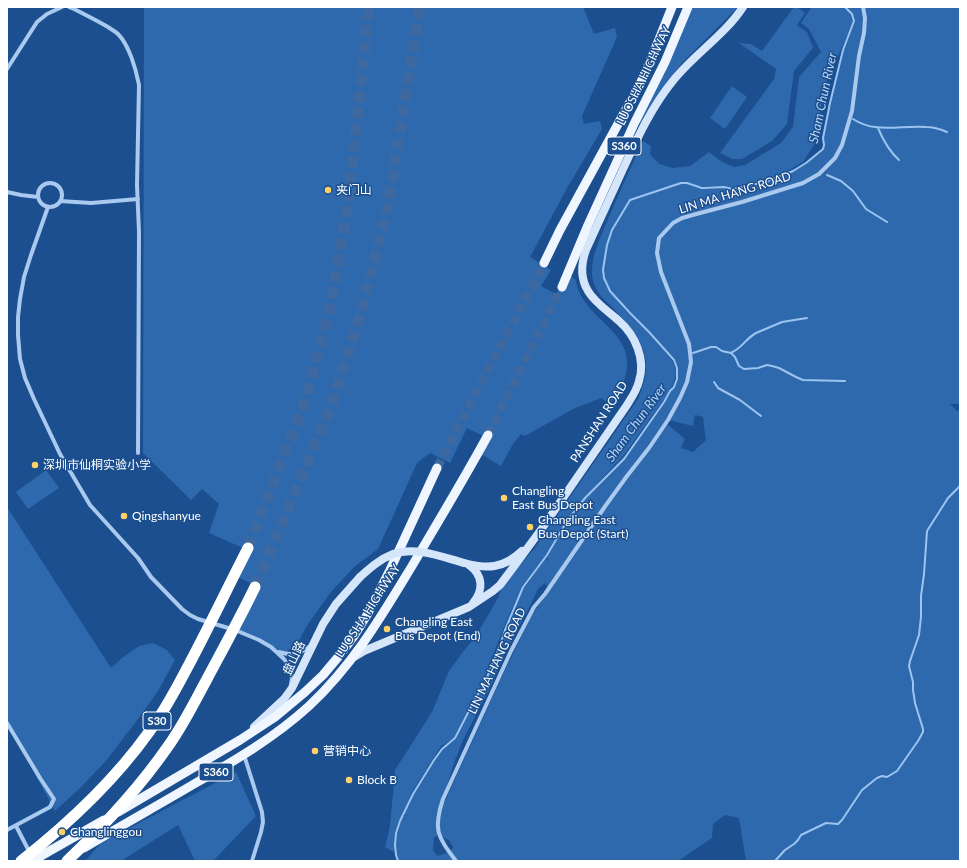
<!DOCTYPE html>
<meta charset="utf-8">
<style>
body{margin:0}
#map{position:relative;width:967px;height:868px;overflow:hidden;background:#1b4f8f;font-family:Lato,sans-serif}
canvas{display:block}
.frame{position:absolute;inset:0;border:8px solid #fff;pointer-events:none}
</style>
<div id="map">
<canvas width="967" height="868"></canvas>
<div class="frame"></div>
</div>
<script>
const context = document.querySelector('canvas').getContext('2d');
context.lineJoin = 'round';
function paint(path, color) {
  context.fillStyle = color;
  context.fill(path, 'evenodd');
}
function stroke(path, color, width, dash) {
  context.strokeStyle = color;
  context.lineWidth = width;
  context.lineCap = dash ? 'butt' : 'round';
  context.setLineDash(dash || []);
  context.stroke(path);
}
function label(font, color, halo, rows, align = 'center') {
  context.font = font + ' Lato,"Noto Sans SC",sans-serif';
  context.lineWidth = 3;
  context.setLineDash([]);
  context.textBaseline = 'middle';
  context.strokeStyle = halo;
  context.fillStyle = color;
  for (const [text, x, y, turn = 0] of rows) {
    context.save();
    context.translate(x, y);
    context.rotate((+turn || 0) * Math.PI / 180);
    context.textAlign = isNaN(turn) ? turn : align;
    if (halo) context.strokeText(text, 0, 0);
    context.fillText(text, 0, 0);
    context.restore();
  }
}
const green = new Path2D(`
 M144,7H583L594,34L615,28L617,37L582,116L584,124L600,121L602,129L566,190L530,257L551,270L541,286L556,294L567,274L575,279C577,287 580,295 585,302C602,326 634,339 626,374C624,385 616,395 610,404L601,398L573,409L525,436L521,434L513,444L501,466L477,452L485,437L467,428L450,463L430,453L417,463L378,549L354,567L331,592L308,624L296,646L287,651L279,650L262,644L238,629L260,588L238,577L250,551L209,533L219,504L202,489L191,500L143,453Z
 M691,7H737L735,10L682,63L666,83L641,124L638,122Z
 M794,7H797L805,13L797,25L807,32L813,48L794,71L787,124L772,141L742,159H732L720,153L774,79L776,69L739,43L751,44L762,51Z
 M810,7H960V404H950L957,411H960V861H746L739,818L725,815L713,824L712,838L678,861H398L396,855V833L402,817L407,815H403C413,793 426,771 441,751C448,742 453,746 457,733L483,687L506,628L523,587L546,557L548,563L547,555L567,521L585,499L627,453L664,402L675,385L677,378V365L673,358L616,298L626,311L648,332L671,359L675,366L676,372L675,378L673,385L669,390L663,401L624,455L575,508L566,520L545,556L522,586L504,627L481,686L474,697L454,738L441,746L412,792L395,831L394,852L385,847L390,826L395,770L432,712L449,671L462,653L476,636L498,598L502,586L534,549L638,399C658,353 638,335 608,303C605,300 600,296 598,292C595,287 592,279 592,274C591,256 601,236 608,219C619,193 631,167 643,141L651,146L650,154L659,164L673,168L690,166L709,152L722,162L734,167L745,165L781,143L793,127L799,77L821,52L809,29L801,23L811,8ZM851,28L842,53L830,101L823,138L824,145L821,151L802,165L769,181L733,189L724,187H698L687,183H682L687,182L699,186L733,187L764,181L785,172L803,162L814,145L826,82ZM695,415L703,417L705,434L706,440L693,452L681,448L685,439L666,423L668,420L693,426ZM545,583L548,587L547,594L532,615L504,672L445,801L437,823L436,816L443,799L455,760L463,740L491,686L503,657L530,606L538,589ZM440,836L449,840L453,847L450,852L437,856L433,850L434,837Z
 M732,86L747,97L725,129L710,118Z
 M46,470L59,488L28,509L16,492Z
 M7,507L111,668L122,658L139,646L153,643L167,650L175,660L158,691L135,723L105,762L80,788L55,811L7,723Z
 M236,772L256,816L213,861H195L178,825L121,861H85L101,843Z`);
const stream = new Path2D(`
 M853,119C876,134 900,125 926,127C933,127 940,129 947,132
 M878,128C883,140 889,151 899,160
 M827,175L841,181L853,191L866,209L887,222
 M693,353L711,347H716L722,351L731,353L735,357L739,366L744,369L758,368L767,365L772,366L779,368L796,377L803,380L845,381
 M730,353C741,350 746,338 756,333L782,322L807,318
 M714,382L718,388L740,400L761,416
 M398,861L396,855L395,845L396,833L400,821L413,794L434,760L442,749L455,738L476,697L483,687L499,648L505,630L523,587L547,555L567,521L576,509L586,497L624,459L664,402L670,391L674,387L677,379V368L674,360L649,332L630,313L610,291L604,278L603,270L607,245L612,230L630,200L681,183H687L702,188L724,187L733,189L765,182L793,171L806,163L823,149L824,145L823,138L830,103L843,50L854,21L852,14L845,7
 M775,861L785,850L794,844L798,840L801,835L826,823L838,824L842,820L862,790L877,778L882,776L887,777L897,771L918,741L923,732V729L915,703L913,690V682L909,666L910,661L919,635L921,617V596L924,574L927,531L948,498L960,486`);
const primaryTunnel = new Path2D(`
 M488,435L562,287
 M437,468L544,263`);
const highwayTunnel = new Path2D(`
 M248,548L307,396L331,303L348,206L369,7
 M255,587L331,407L362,310L388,206L420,7`);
const street = new Path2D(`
 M69,7L72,8C84,14 96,20 108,27C111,29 115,31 118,34C129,45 136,69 139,85L137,185L139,232L138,453
 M7,69L37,22L47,14L62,7
 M38 195a12 12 0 1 1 24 0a12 12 0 1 1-24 0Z
 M7,192L21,195L38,197
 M60,201L91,203L138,199
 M48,207L31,255L24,277L20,299L18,317V335L20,359L25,378L34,399L60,454L90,505L138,558L151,577L182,609L190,615L198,619L235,630L259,640L271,647L284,659L290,668L292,678L291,684
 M279,652C291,656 301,654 310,646
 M7,723L40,778L54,799L50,807L7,830
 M244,755L262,812L263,822L261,832L252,861
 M16,826L30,853
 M456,861C437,836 433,829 443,799L511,651L534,607L545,594L606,505L627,476L649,448L668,420L680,398L687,382L691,362L689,344L661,272L657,253L659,238L673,223L682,218L700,213L742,202L803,183L819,174L835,158L842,145L852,111L859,56L864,33L865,18L863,7`);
const secondary = new Path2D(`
 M464,563C487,569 503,569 522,551
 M469,565C483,575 484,590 473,603
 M354,657L364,651L469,607L493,591L500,585L515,565L543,527L627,405C632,397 637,390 639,381C646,359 635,335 619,321C608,311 595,303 588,291C580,278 581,264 586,250C598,223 611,196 623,169C637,139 651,108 672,82C693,55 725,35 743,7
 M254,727L284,699L292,688L323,624L336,604L360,577`);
const primary = new Path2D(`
 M544,263L560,230L641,82L654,52L672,7
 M562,287L588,225L634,124L665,62L688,7
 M118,812L240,740L275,717L305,692L323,675L339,656L354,636L367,615L390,570L437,468
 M84,848C120,826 157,806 194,784C234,761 274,738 309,706C353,665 381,617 412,566C438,522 464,479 488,435
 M32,861L104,820`);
const secondaryBridge = new Path2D(`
 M360,577C370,568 380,559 393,554C415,546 442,557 464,563`);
const highwayBridge = new Path2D(`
 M21,861C68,824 114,781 149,732C163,713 174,693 185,672C207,631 227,589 248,548
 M67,861C105,825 140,787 169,745C184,724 195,701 207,679C223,649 240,618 255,587`);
const markers = [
 [328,190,4,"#ffd166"],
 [35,465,4,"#ffd166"],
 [504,498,4,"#ffd166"],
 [124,516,4,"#ffd166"],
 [530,527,4,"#ffd166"],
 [387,629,4,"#ffd166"],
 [315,751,4,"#ffd166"],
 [349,780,4,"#ffd166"],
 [62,832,4,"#ffd166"]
];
const shields = [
 [624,146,34],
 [157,721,28],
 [216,772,34]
];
const shieldNames = [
 ["S360",624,146],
 ["S30",157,721],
 ["S360",216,772]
];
const streetNames = [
 ["LUOSHA HIGHWAY",644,76,-64],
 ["LIN MA HANG ROAD",735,193,-17],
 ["PANSHAN ROAD",599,422,-57],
 ["LUOSHA HIGHWAY",368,611,-57],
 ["盘山路",294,658,-65],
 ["LIN MA HANG ROAD",497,661,-64]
];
const poiNames = [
 ["夹门山",336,190],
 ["深圳市仙桐实验小学",43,465],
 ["Changling",512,491],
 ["East Bus Depot",512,505],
 ["Qingshanyue",132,516],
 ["Changling East",538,520],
 ["Bus Depot (Start)",538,534],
 ["Changling East",395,622],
 ["Bus Depot (End)",395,636],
 ["营销中心",323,751],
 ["Block B",357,780],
 ["Changlinggou",70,832]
];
const waterNames = [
 ["Sham Chun River",823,98,-78],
 ["Sham Chun River",636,423,-54]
];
paint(green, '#2e69ad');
stroke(stream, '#9cc4f0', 2);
stroke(primaryTunnel, '#3d69a0', 9, [9, 4.5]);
stroke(highwayTunnel, '#3d69a0', 11, [11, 5.5]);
stroke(street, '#a9c9ee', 4);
stroke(secondary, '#d6e6fa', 8);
stroke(primary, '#f0f6ff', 9);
stroke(secondaryBridge, '#d6e6fa', 8);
stroke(highwayBridge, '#fff', 11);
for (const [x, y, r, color] of markers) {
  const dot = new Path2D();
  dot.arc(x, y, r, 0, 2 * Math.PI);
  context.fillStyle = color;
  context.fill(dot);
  stroke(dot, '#1b4f8f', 1.5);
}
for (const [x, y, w] of shields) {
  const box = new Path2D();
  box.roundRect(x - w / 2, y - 9, w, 18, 3);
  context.fillStyle = '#1b4f8f';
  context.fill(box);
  stroke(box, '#fff', 1);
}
label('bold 11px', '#fff', null, shieldNames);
label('12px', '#fff', '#1b4f8f', streetNames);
label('12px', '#fff', '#1b4f8f', poiNames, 'left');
label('italic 13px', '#b5d3f5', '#1b4f8f', waterNames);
</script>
